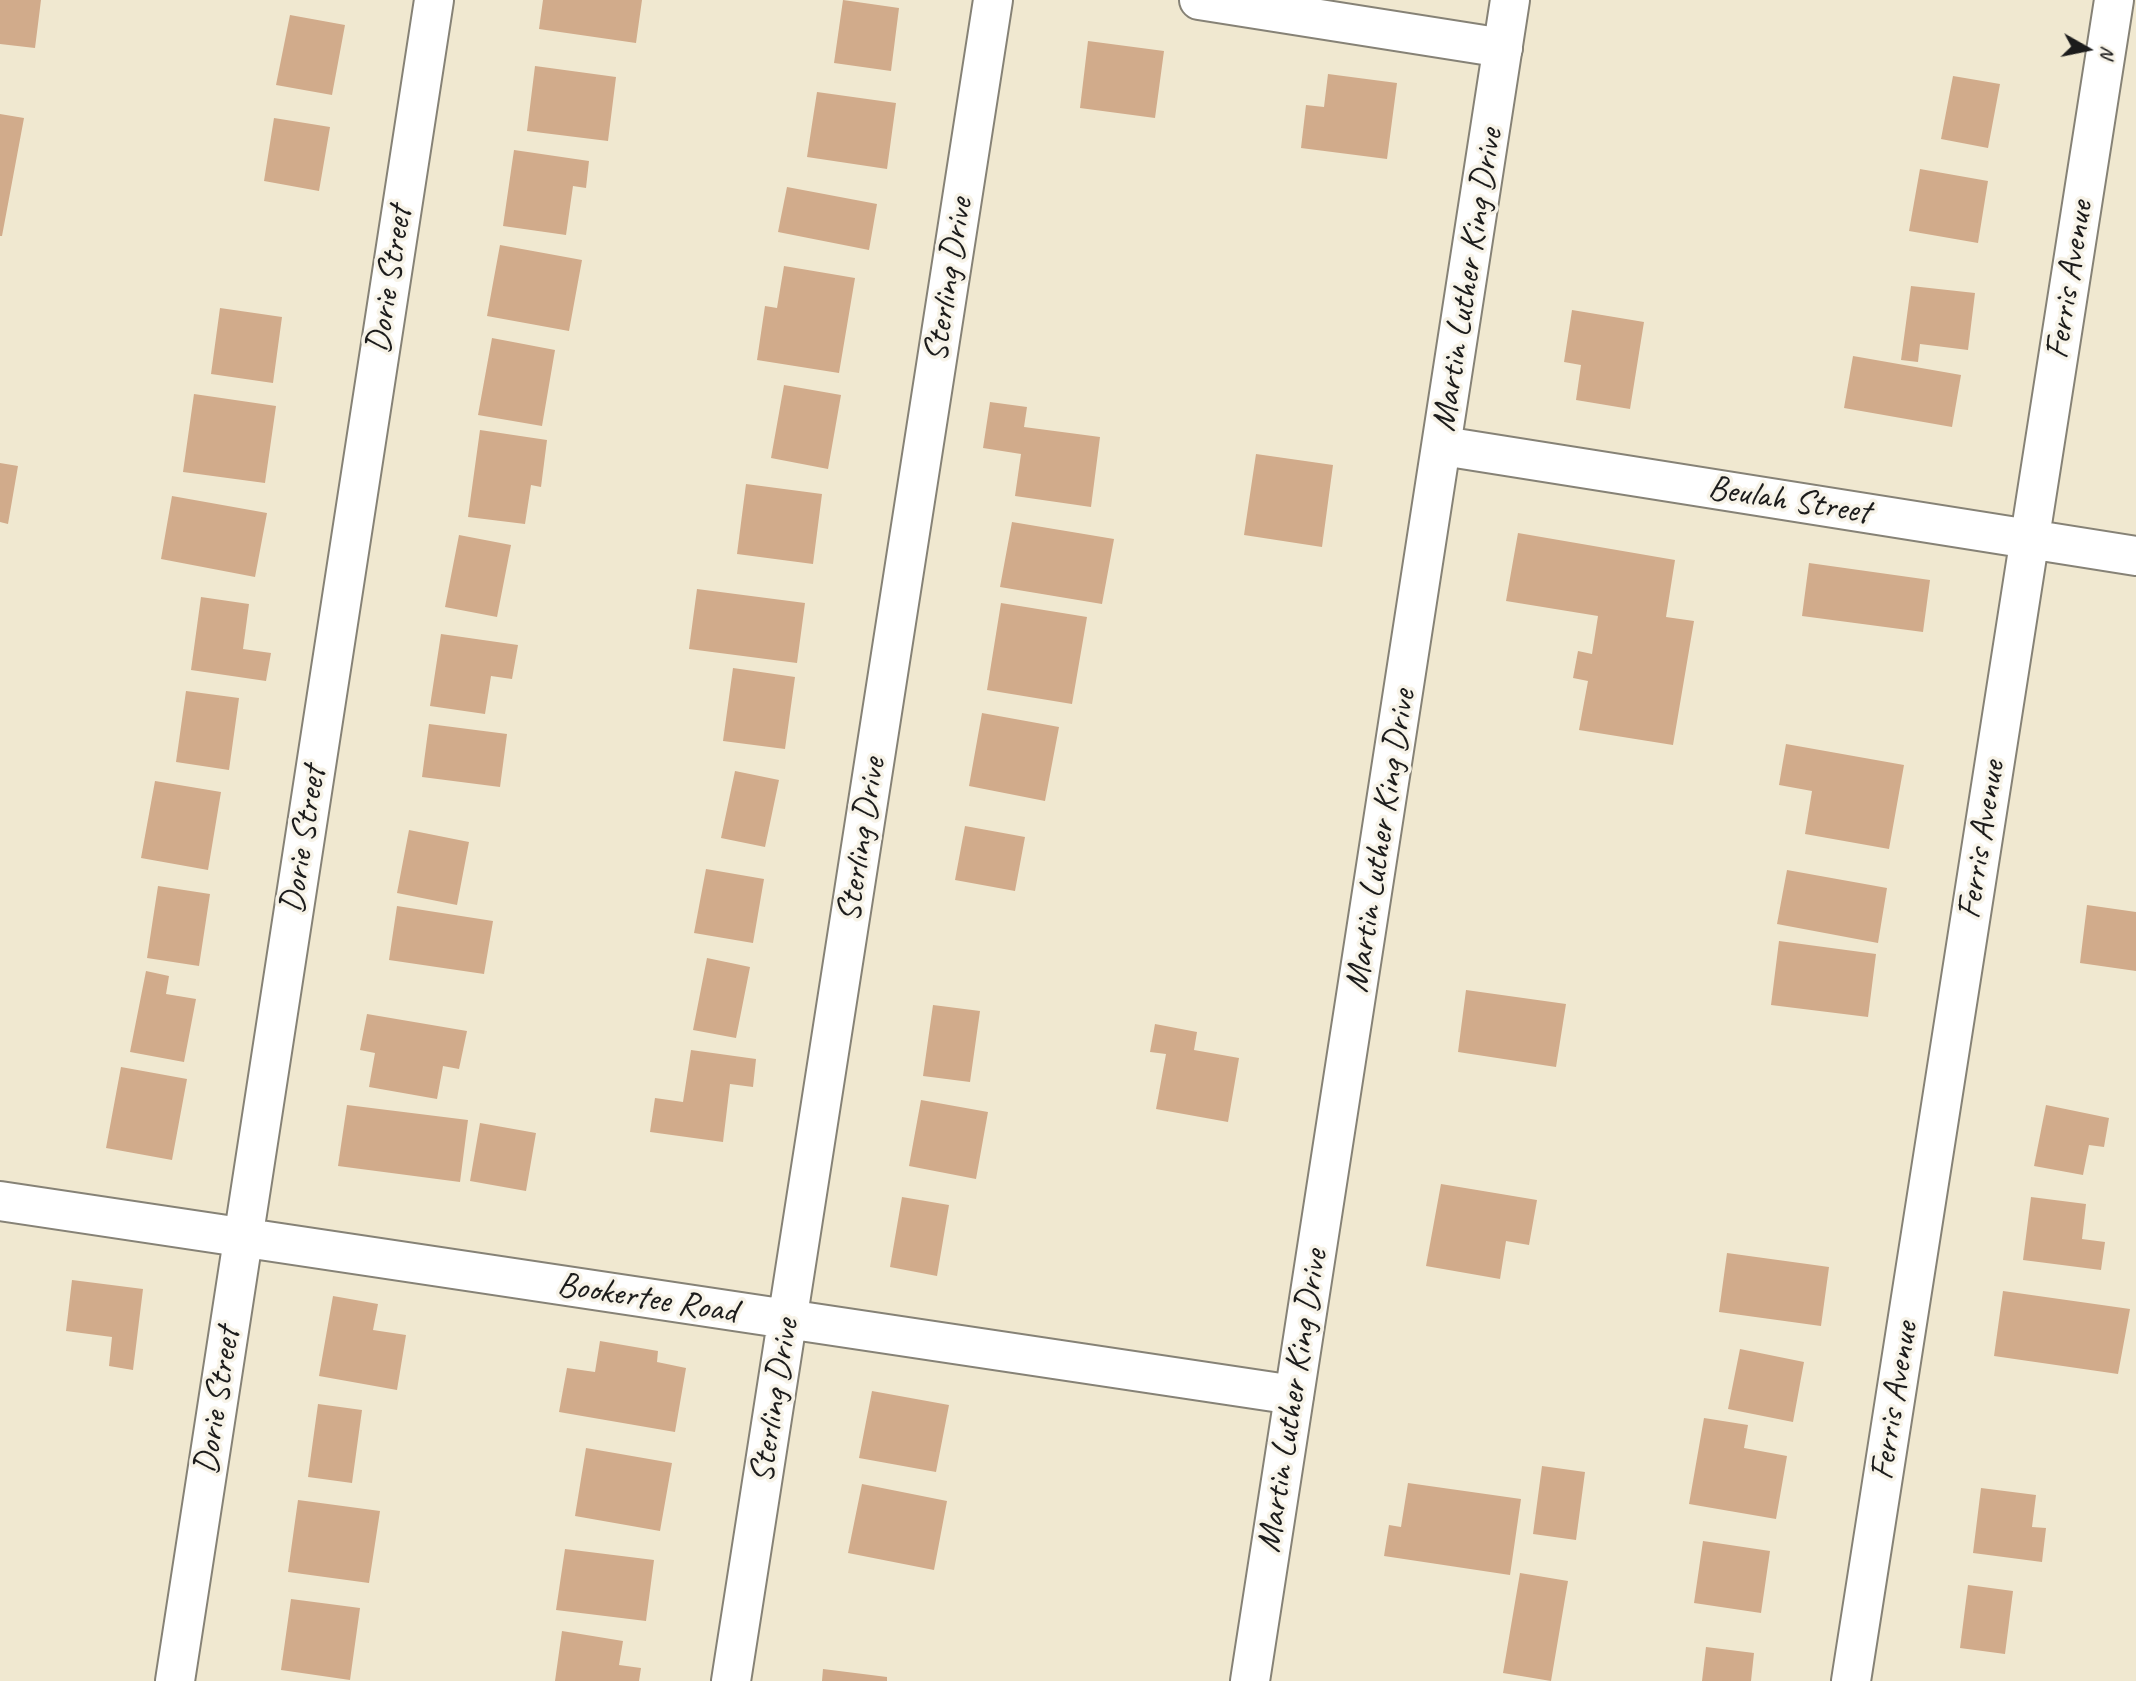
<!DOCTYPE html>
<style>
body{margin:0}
#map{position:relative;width:2136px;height:1681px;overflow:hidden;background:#f0e8d0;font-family:Caveat,sans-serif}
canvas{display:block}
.north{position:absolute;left:2052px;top:14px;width:70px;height:70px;-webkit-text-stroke:5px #f7f3e8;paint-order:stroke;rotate:99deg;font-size:19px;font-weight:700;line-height:28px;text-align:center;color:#1c1c1c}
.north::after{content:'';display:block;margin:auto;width:24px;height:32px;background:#1c1c1c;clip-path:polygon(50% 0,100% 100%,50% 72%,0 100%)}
</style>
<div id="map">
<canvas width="2136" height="1681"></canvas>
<div class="north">N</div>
</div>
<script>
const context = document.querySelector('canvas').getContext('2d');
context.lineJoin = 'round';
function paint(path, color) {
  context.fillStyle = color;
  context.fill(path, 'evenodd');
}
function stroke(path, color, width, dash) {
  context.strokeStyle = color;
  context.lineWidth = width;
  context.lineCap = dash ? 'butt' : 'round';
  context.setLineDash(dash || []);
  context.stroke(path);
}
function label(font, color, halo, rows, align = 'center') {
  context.font = font + ' Caveat,sans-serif';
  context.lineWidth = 7;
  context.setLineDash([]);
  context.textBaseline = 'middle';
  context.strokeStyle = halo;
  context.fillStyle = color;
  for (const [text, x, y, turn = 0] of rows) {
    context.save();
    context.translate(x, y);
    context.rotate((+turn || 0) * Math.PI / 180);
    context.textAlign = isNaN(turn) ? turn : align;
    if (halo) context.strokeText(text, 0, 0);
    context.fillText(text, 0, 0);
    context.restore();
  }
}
const building = new Path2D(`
 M0,0H41L35,48L0,44Z
 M543,0H642L636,43L539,29Z
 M843,0L899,8L891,71L834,63Z
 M290,15L345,25L332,95L276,85Z
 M1088,41L1164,51L1155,118L1080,108Z
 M535,66L616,77L608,141L527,131Z
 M1328,74L1397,83L1387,159L1301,148L1306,105L1324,107Z
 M1953,76L2000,84L1988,148L1941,139Z
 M817,92L896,103L887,169L807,157Z
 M0,114L24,118L2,236H0Z
 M274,118L330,127L319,191L264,181Z
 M514,150L589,161L586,188L573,186L566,235L503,226Z
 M1920,169L1988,181L1978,243L1909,231Z
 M787,187L877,204L869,250L778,232Z
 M500,245L582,260L569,331L487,316Z
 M784,266L855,278L839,373L757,360L765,306L777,308Z
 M1911,286L1975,293L1968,350L1920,344L1918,362L1901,360Z
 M220,308L282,317L273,383L211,374Z
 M1572,310L1644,322L1630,409L1576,400L1581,365L1564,362Z
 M492,338L555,350L542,426L478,415Z
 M1853,356L1961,375L1952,427L1844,408Z
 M784,385L841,395L828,469L771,458Z
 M194,394L276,406L265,483L183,472Z
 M990,402L1027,407L1024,427L1100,437L1091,507L1015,496L1021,454L983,448Z
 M480,430L547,440L541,487L531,485L525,524L468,517Z
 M1256,454L1333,465L1322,547L1244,535Z
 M0,463L18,466L8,524L0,522Z
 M746,484L822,494L813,564L737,554Z
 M172,496L267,513L255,577L161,559Z
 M1012,522L1114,539L1102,604L1000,587Z
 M1518,533L1675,560L1666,617L1694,621L1673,745L1579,730L1588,681L1573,678L1578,651L1592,654L1598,616L1506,601Z
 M459,535L511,545L497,617L445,607Z
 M1809,563L1930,580L1923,632L1802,616Z
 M697,589L805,603L797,663L689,649Z
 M201,597L249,604L243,649L271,653L266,681L191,670Z
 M1001,603L1087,617L1072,704L987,690Z
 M441,634L518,645L512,679L491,676L485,714L430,706Z
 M733,668L795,677L785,749L723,741Z
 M186,691L239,698L229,770L176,762Z
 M982,713L1059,727L1045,801L969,786Z
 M429,724L507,734L500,787L422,777Z
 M1786,744L1904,765L1889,849L1805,834L1812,791L1779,785Z
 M735,771L779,780L765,847L721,838Z
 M155,781L221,792L208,870L141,858Z
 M965,826L1025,837L1015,891L955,880Z
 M409,830L469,842L457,905L397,893Z
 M706,869L764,879L753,943L694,933Z
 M1787,870L1887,888L1878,943L1777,924Z
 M158,886L210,894L199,966L147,958Z
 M2087,905L2136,912V971L2080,963Z
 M397,906L493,921L484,974L389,960Z
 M1779,941L1876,954L1868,1017L1771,1005Z
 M707,958L750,967L736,1038L693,1030Z
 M146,971L169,976L166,994L196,999L184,1062L130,1052Z
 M1466,990L1566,1004L1556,1067L1458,1052Z
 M933,1005L980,1011L970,1082L923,1076Z
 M367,1014L467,1031L459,1069L443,1066L437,1099L369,1087L375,1053L360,1050Z
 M1155,1024L1197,1032L1194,1050L1239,1058L1228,1122L1156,1109L1166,1054L1150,1052Z
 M691,1050L756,1059L753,1087L730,1084L723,1142L650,1132L655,1098L683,1102Z
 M121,1067L187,1079L172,1160L106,1148Z
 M921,1100L988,1112L976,1179L909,1166Z
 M347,1105L468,1120L460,1182L338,1166Z
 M2046,1105L2109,1118L2104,1147L2089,1145L2083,1175L2034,1166Z
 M480,1123L536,1133L526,1191L470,1181Z
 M1441,1184L1537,1200L1529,1245L1506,1241L1500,1279L1426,1266Z
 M902,1197L949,1205L937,1276L890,1267Z
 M2031,1197L2086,1204L2082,1239L2105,1242L2101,1270L2023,1260Z
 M1727,1253L1829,1267L1821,1326L1719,1312Z
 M72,1280L143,1289L133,1370L109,1366L112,1337L66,1331Z
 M2003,1291L2130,1309L2118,1374L1994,1356Z
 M333,1296L378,1304L373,1330L406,1335L397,1390L319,1376Z
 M600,1341L658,1351L657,1362L686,1368L675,1432L559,1412L567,1368L595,1372Z
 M1740,1349L1804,1362L1793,1422L1728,1409Z
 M872,1391L949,1405L936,1472L859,1458Z
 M318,1404L362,1410L352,1483L308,1477Z
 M1704,1418L1748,1425L1744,1448L1787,1456L1776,1519L1689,1504Z
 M586,1448L672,1463L660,1531L575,1516Z
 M1542,1466L1585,1472L1576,1540L1533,1534Z
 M1408,1483L1521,1499L1510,1575L1384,1556L1389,1525L1401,1527Z
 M862,1484L947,1501L934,1570L848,1553Z
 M1981,1488L2036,1495L2032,1527L2046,1528L2042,1562L1973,1553Z
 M298,1500L380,1511L369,1583L288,1572Z
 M1703,1541L1770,1551L1761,1613L1694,1603Z
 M565,1549L654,1560L646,1621L556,1610Z
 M1520,1573L1568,1581L1551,1681L1503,1673Z
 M1968,1585L2013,1591L2005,1654L1960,1648Z
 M291,1599L360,1608L350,1680L281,1670Z
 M562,1631L623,1641L619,1665L641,1668L639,1681H555Z
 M1706,1647L1754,1653L1751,1681H1702Z
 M823,1669L887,1677V1681H822Z`);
const minor = new Path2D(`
 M1199,0L1503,48
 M1443,446L2136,556
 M0,1201L1294,1395
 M175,1681L434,0
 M731,1681L993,0
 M1851,1681L2114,0`);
const secondary = new Path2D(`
 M1250,1681L1510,0`);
const streetNames = [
 ["Dorie Street",390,280,-81],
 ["Sterling Drive",949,280,-81],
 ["Martin Luther King Drive",1468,280,-81],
 ["Ferris Avenue",2070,280,-81],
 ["Beulah Street",1789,501,9],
 ["Dorie Street",304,840,-81],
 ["Sterling Drive",862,840,-81],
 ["Ferris Avenue",1982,840,-81],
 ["Martin Luther King Drive",1381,841,-81],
 ["Bookertee Road",647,1299,9],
 ["Dorie Street",218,1401,-81],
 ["Sterling Drive",775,1401,-81],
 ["Martin Luther King Drive",1293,1401,-81],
 ["Ferris Avenue",1895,1401,-81]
];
paint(building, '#d1ab8b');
stroke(minor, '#868276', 42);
stroke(secondary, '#868276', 42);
stroke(minor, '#fff', 38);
stroke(secondary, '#fff', 38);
label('35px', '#1c1c1c', '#f7f3e8', streetNames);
</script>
